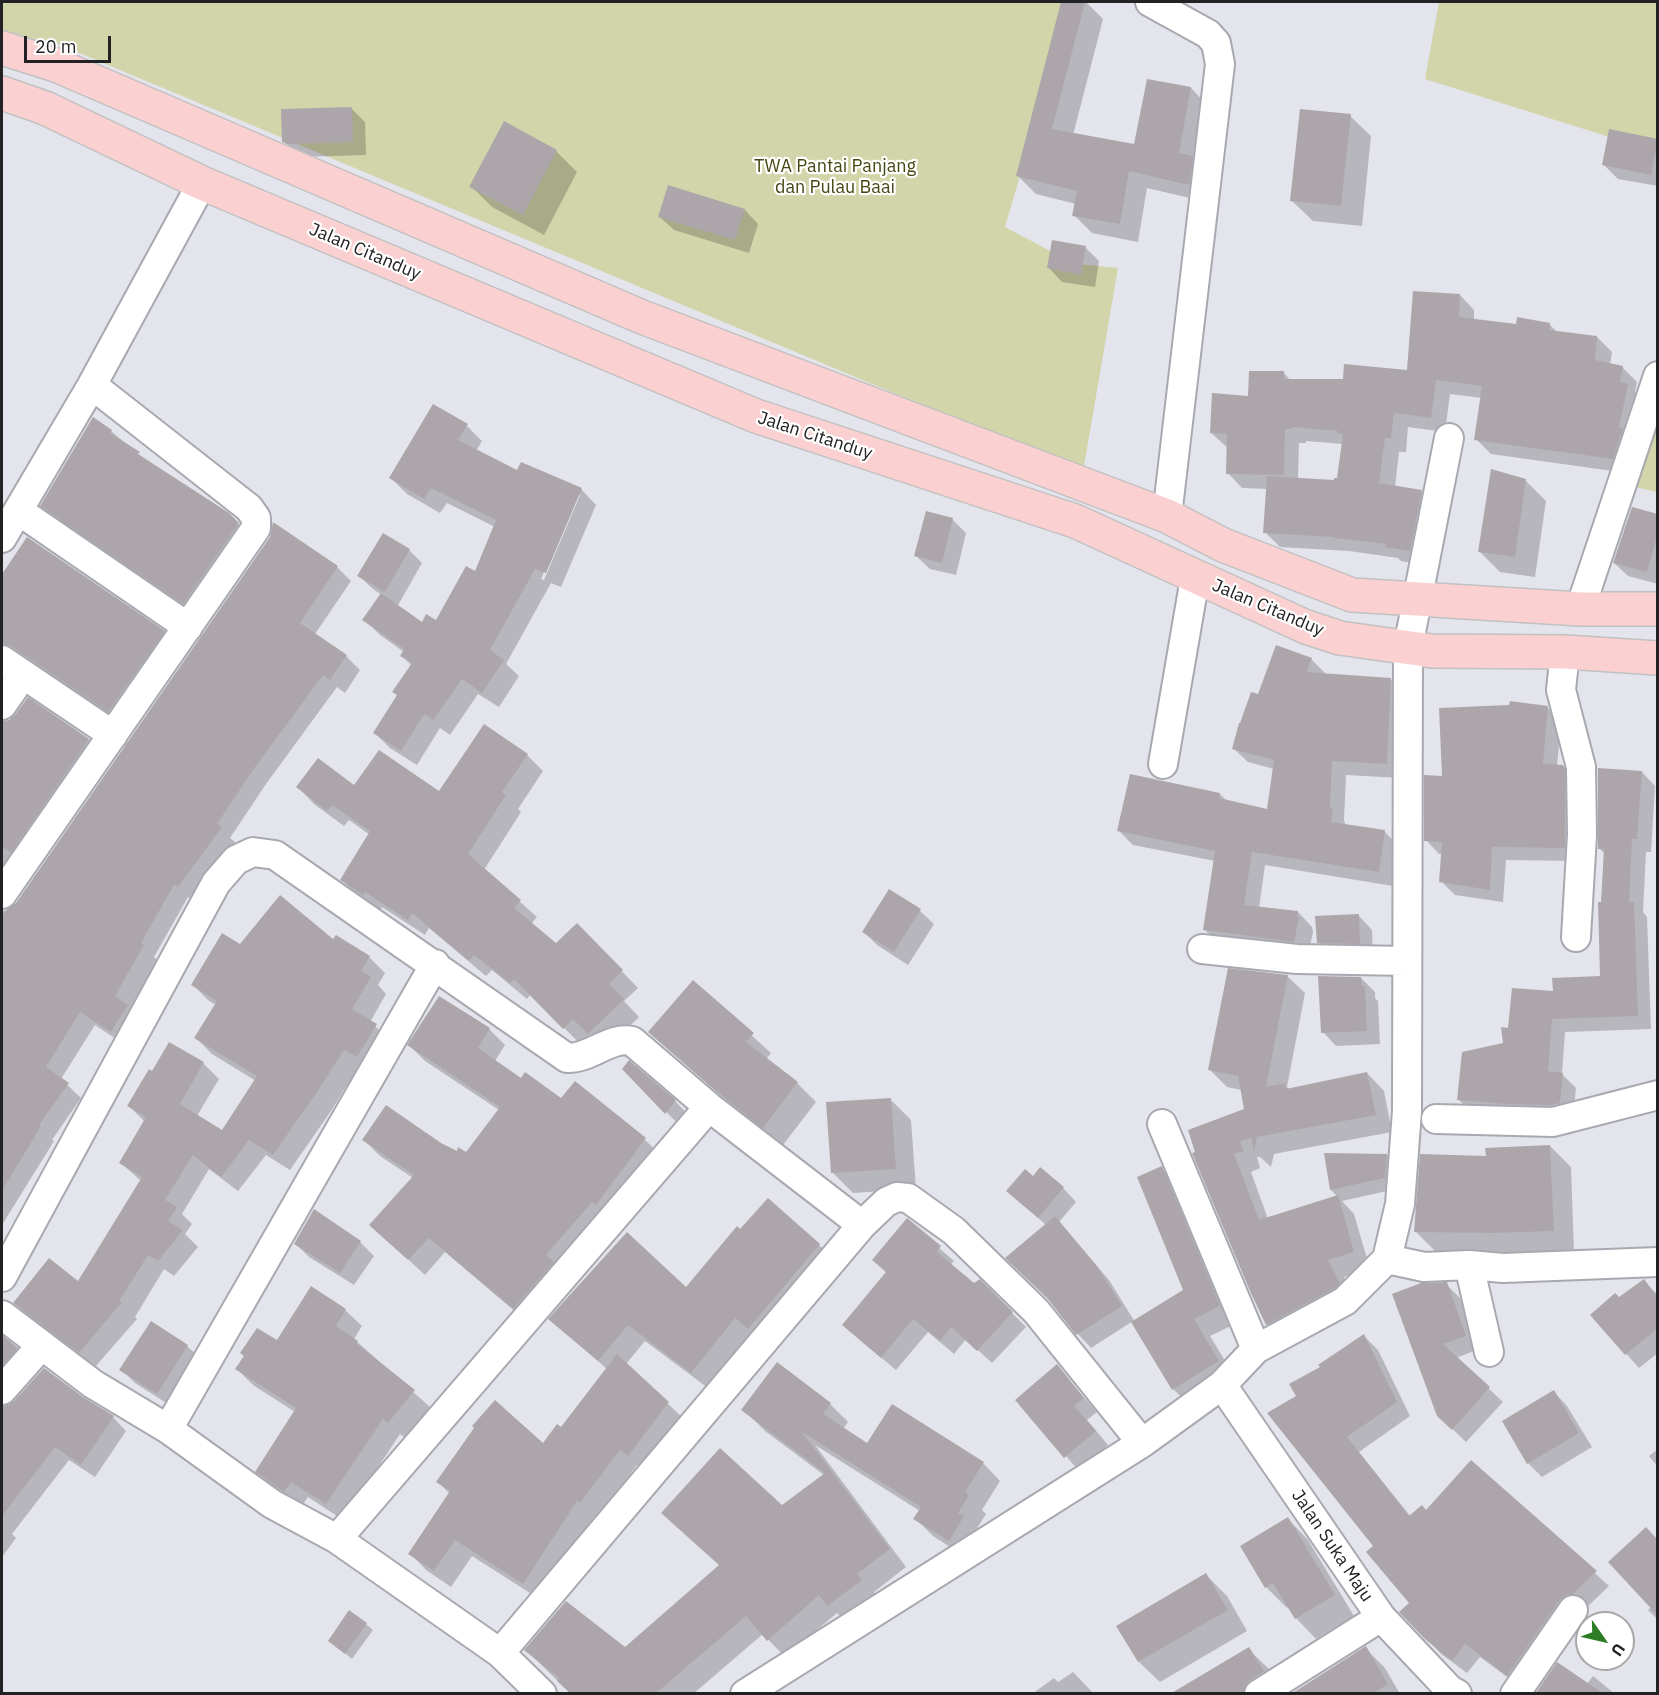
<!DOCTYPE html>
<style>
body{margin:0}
#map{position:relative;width:1659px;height:1695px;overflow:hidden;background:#e4e4ec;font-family:"IBM Plex Sans",sans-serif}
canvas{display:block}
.frame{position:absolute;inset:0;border:3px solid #222225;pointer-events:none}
.north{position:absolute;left:1575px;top:1611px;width:60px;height:60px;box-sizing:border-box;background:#fff;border:2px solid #a7a7a8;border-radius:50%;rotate:124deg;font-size:16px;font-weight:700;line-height:24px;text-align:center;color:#222225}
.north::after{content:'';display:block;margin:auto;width:21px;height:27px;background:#2d7d27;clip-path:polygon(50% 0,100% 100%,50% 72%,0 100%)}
.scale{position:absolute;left:24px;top:36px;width:87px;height:27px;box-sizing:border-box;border:3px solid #222225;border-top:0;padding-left:8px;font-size:18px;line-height:21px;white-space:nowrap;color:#222225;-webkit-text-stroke:4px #fff;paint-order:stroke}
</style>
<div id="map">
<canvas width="1659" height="1695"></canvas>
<div class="frame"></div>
<div class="north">U</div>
<div class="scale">20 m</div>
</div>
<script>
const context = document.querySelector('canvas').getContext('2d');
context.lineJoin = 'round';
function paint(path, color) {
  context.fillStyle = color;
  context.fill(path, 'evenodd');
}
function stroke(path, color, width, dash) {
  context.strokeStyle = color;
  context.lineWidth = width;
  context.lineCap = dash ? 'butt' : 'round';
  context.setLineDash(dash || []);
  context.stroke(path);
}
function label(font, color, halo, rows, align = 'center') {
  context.font = font + ' "IBM Plex Sans",sans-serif';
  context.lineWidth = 4.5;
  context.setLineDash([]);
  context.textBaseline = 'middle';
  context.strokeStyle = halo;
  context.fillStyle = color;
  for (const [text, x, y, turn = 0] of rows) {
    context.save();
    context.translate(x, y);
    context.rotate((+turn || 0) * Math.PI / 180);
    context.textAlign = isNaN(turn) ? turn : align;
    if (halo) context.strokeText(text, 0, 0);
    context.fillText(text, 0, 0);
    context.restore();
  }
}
const green = new Path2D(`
 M2,2H1066L1062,33L1005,227L1056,254L1058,262L1118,268L1083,472L60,45L2,32Z
 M1439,2H1657V152L1425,79Z
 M1657,376V492L1622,484Z`);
const shadow = new Path2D(`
 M1063,2H1086L1103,19L1073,135L1135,146L1148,81L1191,88L1209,107L1207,202L1147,188L1138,242L1092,233L1074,215L1076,204L1036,194L1017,175Z
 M352,109L365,122L366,155L302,157L283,141Z
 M1350,116L1371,136L1362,226L1313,221L1292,201Z
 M1658,141V186L1618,179L1604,165Z
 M556,151L577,172L544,235L492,207L471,186Z
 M745,210L758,224L749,253L674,230L660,217Z
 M1086,248L1099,261L1095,287L1062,282L1049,268Z
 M1460,295L1474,310V320L1517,326L1549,324L1557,332L1597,337L1612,352L1610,365L1622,367L1637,382L1635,392L1642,400L1627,473L1491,454L1476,439L1482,398L1450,394L1445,432L1408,427L1406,452H1399L1395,487L1421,492L1436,507L1425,565L1401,561L1398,558L1349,551L1280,547L1265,532L1268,489L1242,488L1228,473V448L1211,433L1250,397L1284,373L1291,381L1344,380L1408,372ZM1306,441L1343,444L1338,480L1335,481L1298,479L1299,443H1306Z
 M467,426L482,441L476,451L518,473L581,489L596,505L561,587L551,583L506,664L519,676L499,707L478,694L450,735L440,728L417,765L390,748L375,733L399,696L412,666L402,656L404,652L380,635L364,619L382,595L373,589L359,576L409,550L422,563L397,607L422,624L436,622L476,573L495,527L447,503L440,513L407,494L391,478ZM577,495H580L544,580L541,579Z
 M111,431L148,463L207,500L238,524L252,538L198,616L56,519L42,505Z
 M1525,480L1546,501L1535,577L1500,572L1480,552Z
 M1658,516V584L1628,576L1614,563Z
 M952,519L966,533L956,575L930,569L916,556Z
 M28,539L164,632L177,646L123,725L2,665V577Z
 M337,567L351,581L315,634L346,656L360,670L345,693L337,687L266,784L230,838L235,842L192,900L188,897L154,957L157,960L130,1008L141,1020L125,1045L95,1025L61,1079L81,1098L52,1140L54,1141L2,1225V911H9Z
 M1311,659L1325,673L1324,675L1391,680L1405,694L1401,778L1346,775L1344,820L1346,826L1385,832L1399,846L1393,886L1265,865L1259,908L1298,912L1312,927L1313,932L1308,956L1219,944L1205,930L1215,861L1133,845L1119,831L1220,794L1227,801L1268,810L1274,769L1248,762L1233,748L1259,696Z
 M28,699L89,740L102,754L2,900V723L10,721Z
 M1547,707L1561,721L1557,766H1563L1577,780L1578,861L1506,860L1503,902L1455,895L1441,881L1443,854H1439L1426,840L1443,777Z
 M527,755L543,771L518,809L521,812L484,870L537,917L531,924L556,945L577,925L638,988L624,1001L639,1017L606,1049L591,1034L580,1044L531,994L527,999L492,970L486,976L429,928L425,935L382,907L380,911L358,896L342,880L370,835L349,820L344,826L314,804L298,787H355L440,793Z
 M1642,772L1655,786L1651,852H1646L1643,912L1647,917L1651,1029L1565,1032L1562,1074L1576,1088L1573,1117L1472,1113L1458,1099L1505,1044L1509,1030L1554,993L1602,978V904L1605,854L1599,848Z
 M890,891L920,911L934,924L908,965L877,945L864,932Z
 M1359,916L1372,930L1373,957L1332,956L1318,942Z
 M334,941L369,957L385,973L378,985L386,994L370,1022L392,1041L373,1072L360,1064L331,1111L290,1170L266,1155L238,1191L209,1169L182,1214L192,1224L185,1234L198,1247L174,1276L164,1269L135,1317L137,1319L95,1367L31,1319L15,1303L78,1283L141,1181L121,1163L145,1122L129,1106L203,1063L219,1079L197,1116L223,1132L256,1081L212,1054L196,1038L216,1005L209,1001L193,985L240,945Z
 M1287,976L1305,993L1287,1087L1290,1090L1367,1073L1384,1091L1392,1132L1274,1154L1271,1167L1260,1157H1257L1260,1168L1251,1172L1268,1219L1338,1197L1331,1190L1387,1155L1398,1167L1396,1189L1342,1201L1354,1214L1370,1269L1344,1277L1356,1301L1285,1341L1267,1324L1194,1154L1246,1110L1242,1090L1227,1087L1210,1070Z
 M1361,978L1375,992V998L1378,1001L1380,1044L1336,1046L1323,1032Z
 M693,982L771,1053L766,1059L797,1083L816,1102L783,1145L740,1112L650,1032Z
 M439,998L489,1029L505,1045L495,1061L521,1080L645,1140L661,1155L530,1324L445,1252L425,1275L371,1225L413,1178L380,1156L364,1140L440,1144L457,1153L466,1154L499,1110L425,1061L409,1045Z
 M629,1062L675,1101L695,1122L687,1133L624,1069Z
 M890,1099L911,1120L916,1189L853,1193L832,1172Z
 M1550,1146L1571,1167L1574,1251L1514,1253L1436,1252L1415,1231L1487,1157Z
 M1161,1168L1179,1186L1237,1323L1210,1336L1236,1379L1191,1406L1173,1389L1133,1321L1091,1348L1078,1334L1046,1225L1008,1191L1033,1178L1063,1188L1076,1202L1059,1222L1109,1280L1135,1322L1185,1291Z
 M907,1220L954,1261L950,1265L974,1285L980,1281L1026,1327L992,1363L966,1339L954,1354L928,1332L896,1370L858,1338L887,1273L874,1260Z
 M360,1242L374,1256L354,1285L309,1257L295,1243Z
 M819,1245L836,1261L708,1388L645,1341L626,1364L685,1420L646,1472L637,1465L597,1519L594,1517L541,1600L472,1556L451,1587L426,1570L410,1553L450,1494L438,1482L543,1446L562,1429L607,1369L550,1319L686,1289Z
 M1644,1281L1658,1295V1353L1639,1368L1592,1315L1619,1299Z
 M1446,1284L1460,1298L1479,1349L1456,1358L1503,1402L1466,1442L1438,1415Z
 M312,1288L345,1310L362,1326L354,1339L430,1407L405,1438L400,1434L343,1520L308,1497L301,1507L274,1488L257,1471L295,1412L253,1385L237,1369L277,1342Z
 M1364,1336L1378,1350L1410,1416L1359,1452L1411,1517L1426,1512L1471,1462L1609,1586L1587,1607L1579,1609L1522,1688L1480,1657L1467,1673L1440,1653L1426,1638L1411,1603L1375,1546L1298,1396L1322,1368Z
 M2,1337L30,1362L2,1396Z
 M187,1346L201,1359L171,1406L135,1383L121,1369Z
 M777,1364L830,1404L848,1422L843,1429L868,1446L983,1463L1000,1481L982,1510L986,1514L976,1530L981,1535L967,1558L933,1536L915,1518L920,1511L815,1445L906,1567L874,1592L879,1598L846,1623L837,1613L785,1657L763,1634L693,1694H571L526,1650L625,1649L720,1566L782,1507L824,1475L765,1431L747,1413Z
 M1056,1366L1097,1412L1087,1420L1108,1445L1079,1471L1017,1400Z
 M1554,1392L1567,1406L1592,1447L1542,1477L1528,1463Z
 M82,1398L113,1417L126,1431L95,1477L69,1460L12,1534L16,1538L2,1557V1408Z
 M1658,1449V1467L1649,1456Z
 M1288,1519L1308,1540L1354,1616L1316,1639L1296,1618L1289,1606L1287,1608L1266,1587Z
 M1658,1541V1620L1648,1610L1651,1607Z
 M1206,1575L1227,1596L1247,1631L1160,1682L1139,1662L1118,1626Z
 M366,1624L373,1630L352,1659L330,1641Z
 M1365,1648L1385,1668L1400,1694H1294Z
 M1248,1649L1268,1668L1282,1691L1279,1694H1173Z
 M1073,1672L1094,1694H1032L1054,1678L1058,1682Z
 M1593,1676L1615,1694H1537L1587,1684Z`);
const building = new Path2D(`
 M1061,2H1085L1052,129L1134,144L1147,79L1191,87L1179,153L1193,156L1189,185L1129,171L1120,224L1072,216L1077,191L1016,176Z
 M352,107L353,142L287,144L282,142L281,109Z
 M1300,109L1351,114L1341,206L1290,201Z
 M504,121L557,150L523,215L469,187Z
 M1609,129L1658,139L1651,175L1602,165Z
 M668,185L745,209L735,240L658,217Z
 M1052,240L1086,246L1081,275L1047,268Z
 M1413,291L1460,294L1459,317L1516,324L1517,317L1550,323L1549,330L1597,336L1595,360L1623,366L1620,382L1628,384L1619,428H1623L1613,459L1474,440L1482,386L1436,380L1431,418L1394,413L1391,438H1385L1379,483L1422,490L1410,551L1385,547L1386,544L1334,538V537L1263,533L1267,476L1334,480V478H1337L1343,434L1337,433L1338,431L1292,427V429H1285L1284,475L1226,474L1227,434L1210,433L1212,393L1248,396L1249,371H1284V379H1343L1344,364L1407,370Z
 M433,404L468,424L458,440L517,470L521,462L582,488L546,573L535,569L490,650L504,660L482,693L462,679L433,720L424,714L401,751L373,733L397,695L392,692L412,663L400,656L404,649L362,620L381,593L422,622L426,614L436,620L466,566L475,571L496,520L431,488L424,499L389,478Z
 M93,417L112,430L110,433L140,452L138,454L229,513L239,523L183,604L40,506Z
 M1491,469L1526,479L1515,557L1478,552Z
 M1632,507L1658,514V533L1647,572L1613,563Z
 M926,511L953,518L942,563L914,556Z
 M273,522L338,566L300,623L347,655L330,680L323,675L253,770L217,824L222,827L178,887L174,885L141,943L144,945L115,996L128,1005L111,1032L80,1012L46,1067L69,1083L39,1125L41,1126L2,1191V916L6,910L16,903L270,537Z
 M383,533L410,549L385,592L357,576Z
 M27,537L165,631L108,712L11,646L2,644V574Z
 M1276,645L1312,658L1306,672L1391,678L1387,764L1332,761L1330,807L1333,808L1331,822L1385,830L1379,872L1252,852L1244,905L1298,911L1297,917H1299L1294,942L1203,930L1215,851L1117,831L1130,774L1220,793L1219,798L1267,809L1274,760L1232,749L1239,723H1240L1251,692L1258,694Z
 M28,697L89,739L11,853L2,847V721L9,720L15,715Z
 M1510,701L1548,706L1543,764L1563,765L1565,769V848L1492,847L1490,890L1439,882L1442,842L1424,841V775L1442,776L1439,708L1509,705Z
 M484,724L528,754L502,792L506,795L468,854L521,900L514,908L556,943L577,923L623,970L609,984L624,999L588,1034L573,1019L563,1029L514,979L510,983L474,955L469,961L412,913L408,920L365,892L363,895L340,880L370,831L332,805L327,811L296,787L318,758L354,785L379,750L439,791Z
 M1598,768L1642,771L1637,839H1632L1629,902H1634L1638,1016L1552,1019L1548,1071L1563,1073L1560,1103L1551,1105L1505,1104L1457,1100L1462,1052L1503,1043L1501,1027L1508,1028L1512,988L1553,991L1552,978L1600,976L1598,902H1601L1604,849H1598Z
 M889,889L921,909L894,952L862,932Z
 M280,895L333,939L336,935L370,956L361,971L371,977L352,1009L377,1024L357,1057L344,1050L315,1095L273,1155L249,1140L221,1177L193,1155L165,1200L177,1207L168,1221L183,1230L158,1261L148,1255L119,1301L122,1302L79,1353L13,1303L49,1258L78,1281L142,1177L119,1163L146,1117L127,1106L149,1069L152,1071L169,1042L204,1062L180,1104L222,1130L257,1076L194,1038L217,1001L191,985L222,933L240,944Z
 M1359,914L1360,944L1317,943L1315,916Z
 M1228,968L1288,975L1266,1087L1285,1083L1286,1089L1367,1072L1376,1115L1257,1137L1254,1152L1251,1138L1240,1141L1244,1151L1234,1154L1259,1220L1338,1195L1354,1252L1328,1260L1340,1283L1335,1288L1266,1325L1250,1291L1192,1153L1195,1152L1188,1130L1244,1109L1238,1076L1208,1070Z
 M1318,976L1361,977L1362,986H1365L1367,1031L1321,1033Z
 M693,980L754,1033L746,1042L798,1082L763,1128L719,1094L648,1032Z
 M439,996L490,1028L478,1048L521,1078L525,1072L561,1098L575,1081L646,1138L596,1205L592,1202L546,1255L554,1262L513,1309L429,1238L408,1260L369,1225L414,1175L362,1140L386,1105L441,1143L457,1151L458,1147L466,1152L500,1107L407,1045Z
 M629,1060L676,1100L665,1114L622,1069Z
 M891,1098L896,1169L831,1173L826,1102Z
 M1550,1145L1554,1231L1492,1233L1414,1232L1420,1154L1486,1156L1485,1148Z
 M1324,1153L1387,1154L1385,1178L1330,1190Z
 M1162,1166L1220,1306L1194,1319L1219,1361L1172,1390L1131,1322L1183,1290L1137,1177Z
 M1040,1167L1064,1187L1038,1218L1006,1191L1025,1169L1033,1176Z
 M768,1198L820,1244L748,1329L735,1318L691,1373L628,1325L598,1361L548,1319L627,1232L686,1287L737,1226L740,1229Z
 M314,1209L361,1241L340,1273L294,1244Z
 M1055,1216L1096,1265L1122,1306L1076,1335L1048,1299L1005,1258Z
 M907,1218L941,1246L937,1252L974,1283L980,1279L1013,1312L977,1351L951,1327L940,1341L913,1319L881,1358L842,1325L886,1272L872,1260Z
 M1644,1279L1658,1298V1328L1625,1355L1590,1315L1615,1293L1619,1297Z
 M1447,1282L1466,1336L1443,1344L1490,1387L1452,1430L1437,1416L1392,1294L1421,1283Z
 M311,1286L346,1309L336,1326L358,1341L356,1343L415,1390L388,1423L383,1419L326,1504L291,1482L284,1492L255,1472L296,1408L235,1369L244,1356L240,1353L257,1328L277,1340Z
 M151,1321L188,1345L157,1394L119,1370Z
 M1364,1334L1397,1402L1347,1437L1409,1516L1422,1505L1426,1510L1471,1460L1597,1571L1573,1594L1565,1595L1559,1601L1507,1676L1465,1644L1452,1661L1425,1639L1399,1612L1409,1603L1366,1552L1373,1546L1267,1413L1296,1396L1289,1384L1320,1367L1318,1365Z
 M2,1335L18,1348L2,1366Z
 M617,1354L669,1402L628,1456L620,1450L580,1503L577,1501L523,1584L455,1540L434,1571L408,1554L450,1491L436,1482L474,1428L472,1426L495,1400L543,1443L557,1424L561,1427Z
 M777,1362L831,1403L823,1414L867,1443L892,1404L984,1462L965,1492L969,1495L958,1513L964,1516L949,1541L913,1519L921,1507L802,1432L890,1549L857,1574L862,1580L827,1606L819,1595L767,1641L746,1616L655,1694H571L557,1681L559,1678L524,1650L566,1601L625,1647L719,1565L661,1513L720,1448L782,1505L825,1473L741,1410Z
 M1057,1364L1084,1398L1074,1406L1096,1431L1064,1458L1015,1400Z
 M44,1368L83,1397L114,1416L81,1465L55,1447L2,1516V1406L8,1405L14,1401Z
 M1554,1390L1579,1433L1527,1464L1502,1421Z
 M1288,1517L1335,1595L1295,1619L1273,1583L1265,1588L1240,1546Z
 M1646,1527L1658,1540V1616L1608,1562Z
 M1206,1573L1228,1610L1138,1662L1116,1626Z
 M349,1610L367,1623L345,1654L328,1641Z
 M1366,1646L1388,1684L1372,1694H1291Z
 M1249,1647L1264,1671L1250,1680L1245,1686L1243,1694H1170Z
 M1557,1662L1604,1694H1535Z`);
const minor = new Path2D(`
 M1150,2L1208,34L1216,43L1220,64L1167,516
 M92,385L202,183
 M19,511L188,627
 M2,538L92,385L249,508L256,518V528L2,894
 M1580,609L1658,376
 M1565,652L1561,690L1581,767L1582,835L1576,937
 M2,660L113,735
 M2,705L23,675
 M1163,764L1195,578
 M1202,949L1297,959L1407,961
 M1436,1119L1553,1122L1658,1095
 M1162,1124L1256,1349
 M1387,1259L1424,1267L1469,1265L1503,1268L1658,1262
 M1469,1265L1489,1352
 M2,1277L216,883L236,860L253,852L275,855L567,1058C590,1059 610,1036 632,1041L709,1107L862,1225L886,1202L897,1197L908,1198L954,1231L1036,1311L1142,1443
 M2,1315L93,1384L168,1429L272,1504L337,1539L500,1653L542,1694
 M1222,1385L1381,1617L1450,1690L1457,1694
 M2,1390L42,1345
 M168,1429L435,964
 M337,1539L709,1107
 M500,1653L862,1225
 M745,1694L1142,1443L1222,1385L1256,1349L1345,1301L1387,1259L1400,1204L1407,1111L1408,647L1449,438
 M1259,1694L1381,1617
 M1515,1694L1573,1610`);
const major = new Path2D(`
 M2,48L56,65L642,317L1167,516L1223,545L1352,595L1580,609H1658
 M2,93L45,108L202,183L756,416L1075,521L1306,627L1340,638L1432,651L1565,652L1658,658`);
const parkNames = [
 ["TWA Pantai Panjang",835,167],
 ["dan Pulau Baai",835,188]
];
const streetNames = [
 ["Jalan Citanduy",365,252,23],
 ["Jalan Citanduy",815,436,18],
 ["Jalan Citanduy",1268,608,23],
 ["Jalan Suka Maju",1332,1546,56]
];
paint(green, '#d2d5aa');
paint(shadow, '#0003');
paint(building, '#aca6aa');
stroke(minor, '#a8a9b0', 32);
stroke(major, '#c1c1c2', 36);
stroke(minor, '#fff', 28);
stroke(major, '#fad1d0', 33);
label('18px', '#454713', '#fff', parkNames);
label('18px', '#222225', '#fff', streetNames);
</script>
